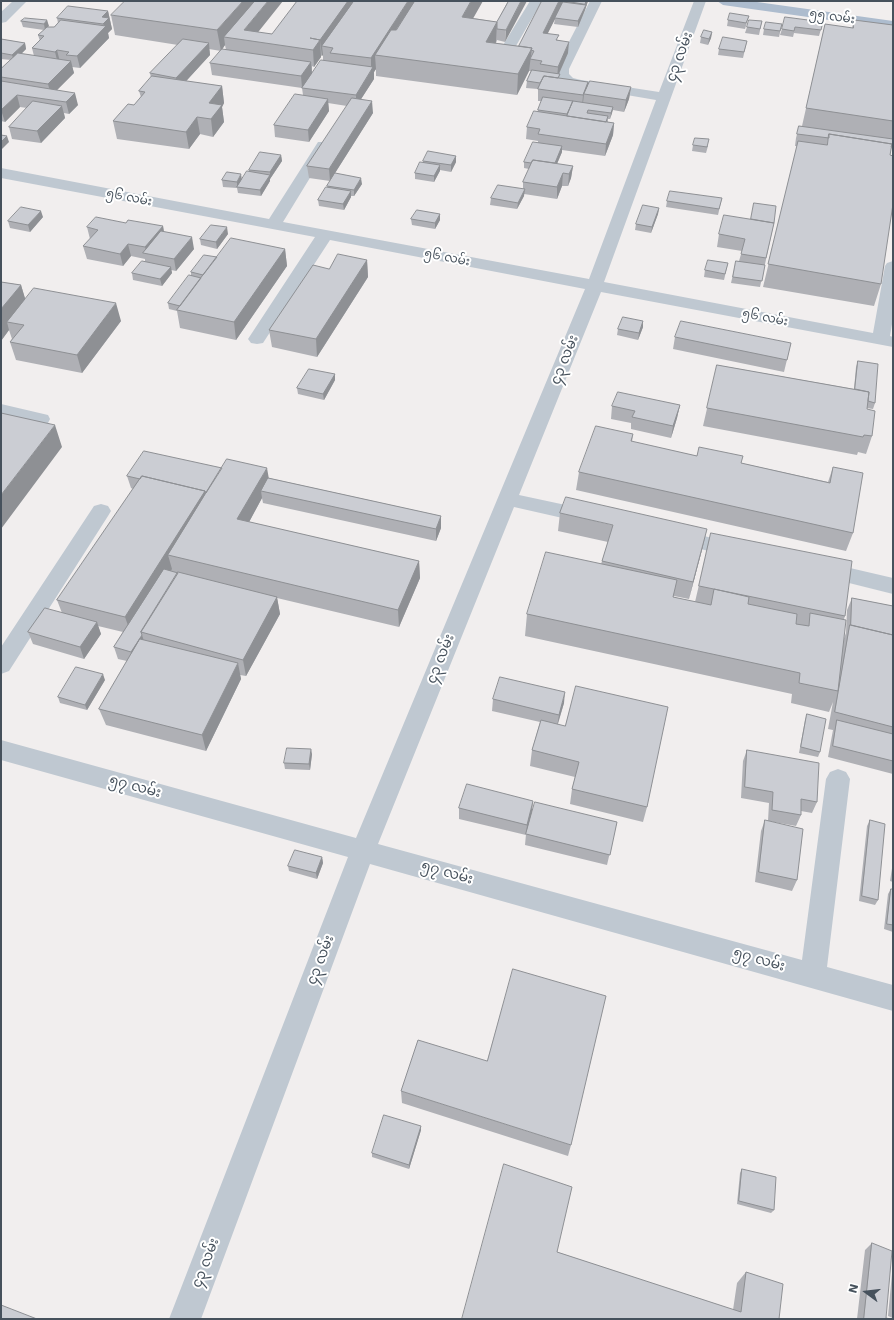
<!DOCTYPE html>
<meta charset="utf-8">
<style>
body{margin:0}
#map{position:relative;width:894px;height:1320px;overflow:hidden;background:#f1eeee;font-family:"DejaVu Sans",sans-serif}
canvas{display:block}
.frame{position:absolute;inset:0;border:2px solid #46515c;pointer-events:none}
.north{position:absolute;left:846px;top:1272px;width:40px;height:40px;-webkit-text-stroke:3px #fff;paint-order:stroke;rotate:285deg;font-size:11px;font-weight:700;line-height:16px;text-align:center;color:#46515c}
.north::after{content:'';display:block;margin:auto;width:14px;height:18px;background:#46515c;clip-path:polygon(50% 0,100% 100%,50% 72%,0 100%)}
</style>
<div id="map">
<canvas width="894" height="1320"></canvas>
<div class="frame"></div>
<div class="north">N</div>
</div>
<script>
const context = document.querySelector('canvas').getContext('2d');
context.lineJoin = 'round';
function paint(path, color) {
  context.fillStyle = color;
  context.fill(path, 'evenodd');
}
function stroke(path, color, width, dash) {
  context.strokeStyle = color;
  context.lineWidth = width;
  context.lineCap = dash ? 'butt' : 'round';
  context.setLineDash(dash || []);
  context.stroke(path);
}
function label(font, color, halo, rows, align = 'center') {
  context.font = font + ' "DejaVu Sans","Noto Sans Myanmar",sans-serif';
  context.lineWidth = 4;
  context.setLineDash([]);
  context.textBaseline = 'middle';
  context.strokeStyle = halo;
  context.fillStyle = color;
  for (const [text, x, y, turn = 0] of rows) {
    context.save();
    context.translate(x, y);
    context.rotate((+turn || 0) * Math.PI / 180);
    context.textAlign = isNaN(turn) ? turn : align;
    if (halo) context.strokeText(text, 0, 0);
    context.fillText(text, 0, 0);
    context.restore();
  }
}
const minor = new Path2D(`
 M13,1H27L6,22L1,23V12Z
 M530,1H542L509,58H499L497,55Z
 M590,1H602L569,69V74L573,78L581,80L659,92L694,1H706L604,282L873,333L885,266L887,263L893,261V318L890,336L893,337V347L601,292L519,495L589,510L596,512L599,517L596,522L589,524L514,507L378,844L802,960L826,779L830,772L838,769L846,772L850,779L827,967L893,985V1011L370,864L201,1319H169L348,857L1,760V740L356,838L585,289L330,240L263,343L257,344L251,343L248,339L315,237L1,178V168L269,219L318,142H328L330,145L283,222L589,279L656,100L568,85L563,84L555,75V69Z
 M1,404L48,415L50,419L48,423L41,425L1,416Z
 M101,504L108,506L111,511L108,516L9,671L1,674V647L94,506Z
 M674,529L738,544L745,546L748,551L745,556L738,558L667,541L664,536L667,531Z
 M820,561L893,578V594L813,574L810,569L813,564Z`);
const major = new Path2D(`
 M717,1H750L893,21V29L723,5Z`);
const wall = new Path2D(`
 M508,1L505,42L497,40L496,43L519,46L542,1H564L563,2H565V1H588L585,10L578,27L554,24L555,19L547,34L558,40L568,53L559,74H560L559,78L588,82V85L631,87L629,99L624,112L613,110L610,119H608V122L614,123L613,135L605,156L562,150V152L557,164L573,166L571,178L568,186H562L557,199L524,194V196L517,209L490,205L491,198L523,189V182L529,169L524,168V162L538,143V141L526,139L527,127L538,112V110L542,101H538V89L526,88L527,81L531,71H529L517,95L376,76V69L374,72V79L361,99L373,113L330,181L309,178L307,166L347,106L328,103L329,111L309,142L275,137L274,125L303,95L302,88L212,75L210,63L226,50L225,45L221,51L209,49L210,55L186,81L222,86L224,103L222,107L224,122L213,137L200,134L189,149L117,139L113,121L134,105L141,97L139,91L151,78L150,73L178,45L115,35L111,15L272,34L473,18L497,22ZM323,55V60L312,73V66L314,67L321,57V56Z
 M108,11L112,29L108,33L109,38L80,68L72,67L74,73L57,90L78,105L69,114L64,113L65,118L41,143L12,139L9,127L27,108L20,107L5,122L1,121V69L11,60L1,59V39L25,43L26,49L21,54L34,56L32,48L40,41L38,35L44,30L23,27L21,21L47,20L48,27H54L58,23L57,18Z
 M749,16L745,29L727,26L728,20Z
 M854,20L893,25V143H892L890,155L881,284L874,306L763,287L797,146H795L796,138L799,126H802L825,24L852,28Z
 M762,21L759,35L745,33L747,27Z
 M823,22L819,36L794,33L793,37L780,35L782,29Z
 M782,24L779,37L763,35L764,29Z
 M712,32L711,38L708,45L700,43L701,37Z
 M747,41L743,58L718,55L719,49Z
 M693,145L708,146L706,153L692,151Z
 M281,155L282,161L270,179V181L261,196L238,193L237,188L223,187L222,180L242,179L249,172V170Z
 M456,156V162L451,172L440,170L434,182L415,179V173L423,162V161Z
 M362,184L354,196H351V197L344,210L319,206L318,200L328,188L327,186Z
 M722,198L718,215L666,207L667,201Z
 M754,203L774,223L760,287L731,283L736,261H739L742,251L717,247L719,234L751,219Z
 M659,208L658,214L651,233L635,230L636,224Z
 M440,214V220L435,229L412,225L411,219Z
 M43,217L30,232L10,228L8,221Z
 M126,223L163,226L164,232L194,249L176,271L171,270L172,273L162,286L133,280L132,273L145,262V259L131,256L123,266L87,259L83,246L90,239L87,227Z
 M228,234L217,249L201,245L200,239Z
 M285,249L287,266L236,340L180,328L177,311L169,309L168,303L191,276V272L217,257Z
 M367,260L368,277L317,357L272,347L269,330L329,269Z
 M728,263L724,280L704,277L705,270Z
 M1,282L21,285L25,299L121,321L82,373L16,360L10,342L12,339L9,330L1,341Z
 M643,321V327L638,340L617,335L618,329Z
 M675,337L791,343L784,372L673,349Z
 M858,361L875,403L873,409L867,408L872,436L866,454L858,452L857,455L703,426L717,365L854,389L856,367Z
 M335,374V380L324,400L298,394L297,388Z
 M680,405L677,418L671,438L631,429V423L611,419L612,406Z
 M633,434L632,442L697,456L741,463L828,482L833,467L853,533L846,551L576,490L579,472Z
 M127,476L269,478L441,516V528L436,541L263,503L262,498L249,522L419,561L420,578L399,627L277,598L280,614L246,676L240,675L241,679L206,751L106,725L99,709L127,661L118,659L114,647L123,632L98,626L101,634L84,659L33,644L28,632L62,613L57,600L133,489L131,488Z
 M560,513L703,546L689,599L674,596L673,597L695,602L711,533L845,616L844,619L843,641L846,633L847,610L852,598L893,606V774L828,757L833,730L828,729L833,702L829,712L791,703L792,694L525,636L527,614L601,564L602,561L608,542L558,531Z
 M105,680L87,710L60,703L58,697Z
 M493,699L564,703L558,724L647,807L643,822L570,804L572,789L575,777L530,766L532,750L540,722L492,711Z
 M807,714L820,752L818,757L799,753L805,720Z
 M747,750L817,802L812,813L801,811V815L796,826L768,821L769,803L741,798L743,761Z
 M312,754L310,770L285,769L284,763Z
 M459,808L532,811L526,835L459,819Z
 M765,820L797,880L792,891L755,882L761,831Z
 M870,820L878,900L875,905L859,901L867,826Z
 M617,822L607,865L525,845L526,834Z
 M322,857L323,863L317,879L289,871L288,866Z
 M893,862V882L890,881Z
 M891,889H893V932L884,929L888,894Z
 M401,1091L571,1145L568,1156L402,1103Z
 M421,1126V1130L409,1169L372,1157V1153Z
 M742,1169L774,1210L771,1213L737,1204L740,1173Z
 M872,1243L886,1318L890,1319H857L865,1250Z
 M557,1252L733,1310L737,1283L746,1272L779,1319H462Z
 M893,1263V1318L888,1316Z`);
const shadedWall = new Path2D(`
 M243,1H263L224,37L225,45L221,51L217,30Z
 M268,1H283L251,41L244,30Z
 M344,1H356L322,46L323,55L322,56L320,40Z
 M408,1H419L384,56L375,55L376,69L374,72V79L356,107V95L371,71V58Z
 M471,1H483L462,38V17Z
 M521,1H527L505,42L506,30Z
 M559,1H564L555,18V19L542,45L543,33Z
 M586,1H588L585,10L578,27V21L584,7Z
 M108,11L112,29L108,33L109,38L80,68L77,56L104,28L102,17Z
 M47,20L49,26L45,30L44,24Z
 M497,22L496,42L486,63V42Z
 M712,32L711,38L708,45L709,39Z
 M320,40L321,57L314,67L313,50Z
 M569,42L568,53L557,78L558,67Z
 M25,43L26,49L14,61L12,55Z
 M209,43L210,55L178,90L176,78Z
 M532,48L529,71L517,95L518,74Z
 M57,50L60,62L58,64L55,52Z
 M71,61L74,73L51,96L48,84Z
 M311,62L312,74L302,88L301,76Z
 M588,82L587,94H584L583,103L582,107L583,95Z
 M222,86L224,103L222,107L224,122L213,137L211,119L209,103Z
 M631,87L629,99L624,112L626,100Z
 M75,93L78,105L69,114L66,102Z
 M17,95L20,107L5,122L1,110Z
 M328,99L329,111L309,142L308,130Z
 M372,101L373,113L330,181L329,169Z
 M573,101L572,107L566,120L567,114Z
 M62,106L65,118L41,143L37,131Z
 M613,107L612,113L610,119L611,113Z
 M197,117L200,134L189,149L186,132Z
 M614,123L613,135L605,156L606,144Z
 M7,136L9,142L1,150V142Z
 M562,146V152L553,173L554,166Z
 M281,155L282,161L270,179V172Z
 M456,156V162L451,172V165Z
 M440,165V171L434,182V176Z
 M573,166L571,178L568,186L569,174Z
 M563,173L562,186L557,199V187Z
 M241,174L242,180L237,187V182Z
 M270,175V181L261,196L260,190Z
 M361,178L362,184L354,196V190Z
 M525,189L524,196L517,209L518,203Z
 M351,191V197L344,210L343,204Z
 M659,208L658,214L651,233L652,227Z
 M41,211L43,217L30,232L28,225Z
 M440,214V220L435,229V223Z
 M163,226L165,239L147,254L145,247Z
 M227,227L228,234L217,249L216,242Z
 M192,237L194,249L176,271L174,259Z
 M128,244L131,256L123,266L120,254Z
 M285,249L287,266L236,340L234,322Z
 M367,260L368,277L317,357L316,339Z
 M171,267L172,273L162,286L160,279Z
 M21,285L28,308L7,322L9,330L1,341V309Z
 M116,303L121,321L82,373L77,355Z
 M643,321V327L638,340L639,333Z
 M335,374V380L324,400L323,394Z
 M680,405L677,418L671,438L673,426Z
 M55,425L62,447L1,529V495Z
 M267,468L270,485L261,491L262,498L241,537L237,519Z
 M205,491L209,508L168,555L172,569L131,634L125,617Z
 M441,516V528L436,541V529Z
 M707,529L703,546L689,599L693,582Z
 M419,561L420,578L399,627L398,610Z
 M277,597L280,614L246,676L243,660Z
 M97,622L101,634L84,659L80,647Z
 M142,635L146,647L135,664L131,652Z
 M238,663L241,679L206,751L202,735Z
 M103,674L105,680L87,710L85,705Z
 M565,692L564,703L557,726L559,715Z
 M311,749L312,754L310,770L309,764Z
 M533,801L532,811L526,835L527,825Z
 M322,857L323,863L317,879L316,873Z
 M421,1126V1130L409,1169V1165Z`);
const building = new Path2D(`
 M125,1H243L217,30L111,15Z
 M255,1H268L244,30L272,34L297,1H348L320,40L310,38L320,40L313,50L224,37Z
 M354,1H408L371,58L330,53L333,48L322,46Z
 M415,1H471L462,17L497,22L486,42L532,48L518,74L375,55L391,30H396Z
 M509,1H521L506,30L497,29V22Z
 M542,1H559L543,33L559,35L556,40L569,42L558,67L540,64L542,61L530,59L534,51L531,50L532,48L519,46Z
 M565,1H586L585,4Z
 M563,2L586,5L578,21L555,18Z
 M68,6L108,11L102,17L109,18L103,24L57,18Z
 M730,13L749,16L746,23L728,20Z
 M785,17L823,22L821,30L795,27L794,31L782,29Z
 M25,18L47,20L44,24L21,21Z
 M61,20L106,26L77,56L66,55L69,52L57,50L55,52L32,48L44,36L38,35L47,27H54Z
 M749,20L762,21L760,29L747,27Z
 M854,20L893,25V121L806,108L825,24L853,28Z
 M766,22L782,24L780,31L764,29Z
 M704,30L712,32L709,39L701,37Z
 M723,37L747,41L744,52L719,49Z
 M1,39L25,43L12,55L1,53Z
 M183,39L209,43L176,78L150,73Z
 M222,49L311,62L301,76L210,63Z
 M18,53L71,61L48,84L1,77V69Z
 M321,60L373,67L356,95L302,88Z
 M532,70L560,74L558,78L544,76L540,83L527,81Z
 M152,76L222,86L209,103L222,105L211,119L197,117L186,132L113,121L128,104L134,105L145,92L139,91Z
 M544,76L588,82L583,95L538,89Z
 M1,81L75,93L66,102L17,95L1,110Z
 M590,81L631,87L626,100L584,94Z
 M295,94L328,99L308,130L274,125Z
 M543,97L573,101L567,114L538,110Z
 M352,98L372,101L329,169L307,166Z
 M33,101L62,106L37,131L9,127Z
 M573,101L613,107L611,113L588,110L587,113L608,116L606,122L567,116Z
 M534,111L614,123L606,144L538,134L540,129L527,127Z
 M799,126L893,139L892,147H891L892,144L829,134V138L797,134Z
 M829,134L892,144L890,155L893,156V204L881,284L768,264L798,141L827,145Z
 M1,135L7,136L1,142Z
 M695,138L709,139L707,147L693,145Z
 M533,142L562,146L555,163L533,160L531,163L524,162Z
 M428,151L456,156L451,165L423,161Z
 M260,152L281,155L270,172L249,170Z
 M533,160L573,166L569,174L563,173L557,187L523,182Z
 M420,162L440,165L434,176L415,173Z
 M247,171L270,175L260,190L237,187Z
 M227,172L241,174L237,182L222,180Z
 M335,173L361,178L354,190L327,186Z
 M498,185L525,189L518,203L491,198Z
 M326,187L351,191L343,204L318,200Z
 M670,191L722,198L719,209L667,201Z
 M754,203L776,206L774,223L751,219Z
 M643,205L659,208L652,227L636,224Z
 M21,207L41,211L28,225L8,221Z
 M417,210L440,214L435,223L411,219Z
 M724,215L774,223L766,258L741,254L745,239L719,234Z
 M96,217L126,223L128,220L163,226L145,247L128,244L120,254L83,246L98,230L87,227Z
 M211,225L227,227L216,242L200,239Z
 M161,231L192,237L174,259L143,253Z
 M231,238L285,249L234,322L177,310Z
 M338,254L367,260L316,339L269,330L313,265L329,269Z
 M204,255L217,257L203,275L191,272Z
 M708,260L728,263L725,274L705,270Z
 M142,261L171,267L160,279L132,273Z
 M736,261L765,265L762,281L733,277Z
 M189,275L201,278L180,306L168,303Z
 M1,282L21,285L1,309Z
 M34,288L116,303L77,355L10,342L24,325L7,322Z
 M623,317L643,321L639,333L618,329Z
 M681,321L791,343L787,360L675,337Z
 M858,361L878,364L875,403L868,401L869,392L855,389Z
 M717,365L869,392L867,409L875,411L872,436L864,435L863,437L707,408Z
 M309,369L335,374L323,394L297,388Z
 M618,392L680,405L673,426L632,417L635,411L612,406Z
 M1,413L55,425L1,495Z
 M596,426L633,434L631,441L697,456L699,447L743,456L741,463L830,483L833,467L863,473L853,533L579,472Z
 M144,451L222,468L206,493L205,491L142,476L140,479L127,476Z
 M227,459L267,468L237,519L419,561L398,610L168,555Z
 M142,476L205,491L125,617L57,600Z
 M268,478L441,516L436,529L261,491Z
 M566,497L707,529L693,582L602,561L613,525L560,513Z
 M711,533L852,561L845,616L699,586Z
 M546,552L677,580L673,597L711,605L714,589L749,597L748,604L797,614L796,624L809,626L810,613L846,620L838,691L799,683L800,673L527,614Z
 M164,569L178,573L141,632L142,635L131,652L114,647Z
 M178,572L277,597L243,660L141,632Z
 M852,598L893,606V635L851,625Z
 M45,608L97,622L80,647L28,632Z
 M850,625L893,635V727L835,712Z
 M140,639L238,663L202,735L99,709Z
 M76,667L103,674L85,705L58,697Z
 M500,677L565,692L559,715L493,699Z
 M576,686L668,707L647,807L572,789L579,762L532,750L541,720L565,726Z
 M807,714L826,719L820,752L801,747Z
 M837,720L893,734V761L833,746Z
 M287,748L311,749L309,764L284,763Z
 M747,750L819,763L817,802L801,799V815L772,810L773,792L745,787Z
 M467,784L533,801L527,825L459,808Z
 M535,802L617,822L610,855L526,834Z
 M765,820L803,829L797,880L759,872Z
 M870,820L885,824L878,900L862,896Z
 M295,850L322,857L316,873L288,866Z
 M891,889H893V925L887,924Z
 M513,969L606,996L571,1145L401,1091L418,1040L487,1061Z
 M384,1115L421,1126L409,1165L372,1153Z
 M504,1164L572,1187L557,1252L741,1312L746,1272L783,1284L779,1319H462Z
 M742,1169L776,1177L774,1210L739,1201Z
 M872,1243L892,1251L886,1318L890,1319H864Z
 M1,1305L37,1319H1Z`);
const farStreetnames = [
 ["၅၅ လမ်း",832,17,8],
 ["၅၆ လမ်း",129,198,11],
 ["၅၆ လမ်း",447,258,11],
 ["၅၆ လမ်း",765,318,11]
];
const streetNames = [
 ["၄၃ လမ်း",680,57,-70],
 ["၄၃ လမ်း",565,360,-68],
 ["၄၃ လမ်း",441,659,-68],
 ["၅၇ လမ်း",135,787,15],
 ["၅၇ လမ်း",447,873,16],
 ["၄၃ လမ်း",321,960,-69],
 ["၅၇ လမ်း",759,960,16],
 ["၄၃ လမ်း",206,1263,-69]
];
paint(minor, '#bfc8d1');
paint(major, '#adbcce');
paint(wall, '#afb0b5');
paint(shadedWall, '#8e9094');
paint(building, '#cbcdd3');
stroke(building, '#8e9094', 1);
label('12px', '#46515c', '#fff', farStreetnames);
label('14px', '#46515c', '#fff', streetNames);
</script>
